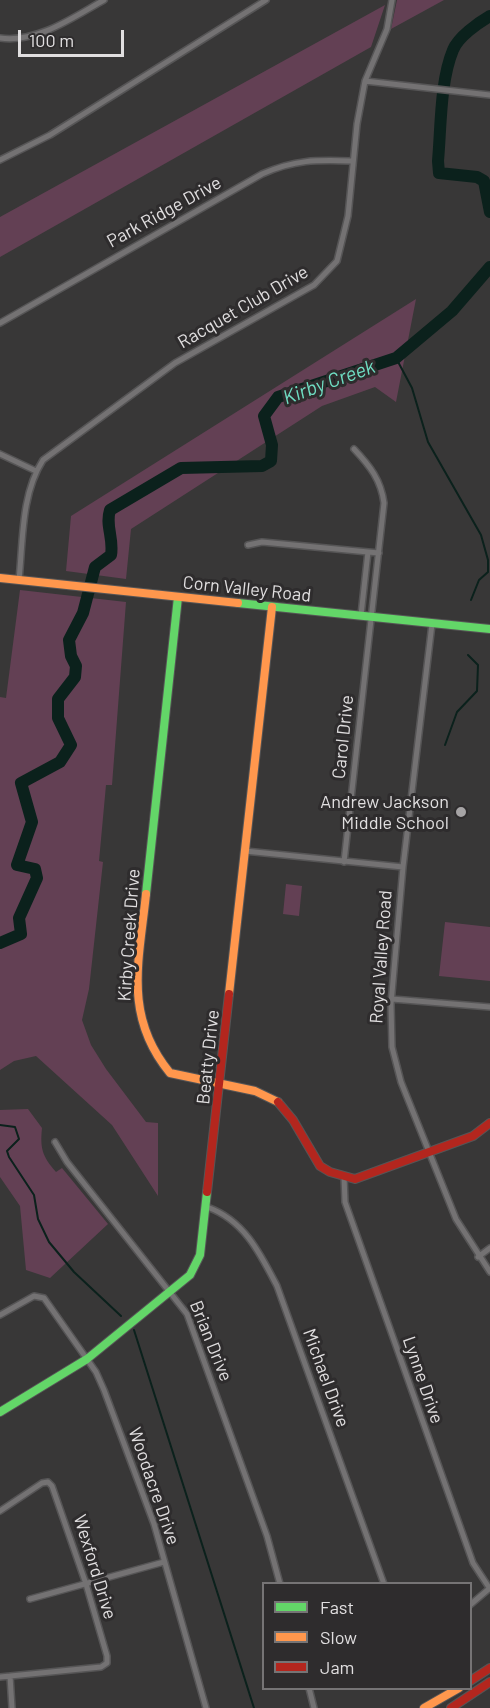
<!DOCTYPE html>
<style>
body{margin:0}
#map{position:relative;width:490px;height:1708px;overflow:hidden;background:#383737;font-family:Barlow,sans-serif}
canvas{display:block}
.legend{position:absolute;left:262px;top:1582px;width:210px;height:108px;box-sizing:border-box;background:#2e2c2d;border:2px solid #767475;margin:0;padding:8px 10px;list-style:none;font-size:18px;color:#e1dfe0}
.legend li{display:flex;align-items:center;gap:12px;height:30px}
.legend b{width:30px;border:2px solid #767475}
.scale{position:absolute;left:18px;top:30px;width:106px;height:27px;box-sizing:border-box;border:3px solid #e1dfe0;border-top:0;padding-left:8px;font-size:18px;line-height:21px;white-space:nowrap;color:#e1dfe0;-webkit-text-stroke:4px #2e2c2d;paint-order:stroke}
</style>
<div id="map">
<canvas width="490" height="1708"></canvas>
<ul class="legend">
<li><b style="height:8px;background:#63d668"></b>Fast</li>
<li><b style="height:8px;background:#ff974d"></b>Slow</li>
<li><b style="height:8px;background:#b3261e"></b>Jam</li>
</ul>
<div class="scale">100 m</div>
</div>
<script>
const context = document.querySelector('canvas').getContext('2d');
context.lineJoin = 'round';
function paint(path, color) {
  context.fillStyle = color;
  context.fill(path, 'evenodd');
}
function stroke(path, color, width, dash) {
  context.strokeStyle = color;
  context.lineWidth = width;
  context.lineCap = dash ? 'butt' : 'round';
  context.setLineDash(dash || []);
  context.stroke(path);
}
function label(font, color, halo, rows, align = 'center') {
  context.font = font + ' Barlow,sans-serif';
  context.lineWidth = 6;
  context.setLineDash([]);
  context.textBaseline = 'middle';
  context.strokeStyle = halo;
  context.fillStyle = color;
  for (const [text, x, y, turn = 0] of rows) {
    context.save();
    context.translate(x, y);
    context.rotate((+turn || 0) * Math.PI / 180);
    context.textAlign = isNaN(turn) ? turn : align;
    if (halo) context.strokeText(text, 0, 0);
    context.fillText(text, 0, 0);
    context.restore();
  }
}
const green = new Path2D(`
 M397,0H444L391,29Z
 M385,5L371,47L0,257V217Z
 M416,299L396,402L375,387L322,406L131,529L126,579L66,571L71,516Z
 M20,590L126,602L112,785H106L99,861L103,862L89,989L82,1020L91,1045L106,1069L146,1122L158,1123V1196L112,1125L36,1056L14,1061L0,1070V697L6,698Z
 M286,884L302,886L299,916L283,914Z
 M445,922L490,927V981L439,976Z
 M28,1109L42,1128C40,1148 42,1156 56,1172L62,1168L108,1224L50,1278L26,1270L20,1206L0,1177V1110Z`);
const stream = new Path2D(`
 M396,358L412,388L428,442L481,535L488,560V572L479,580L471,600
 M445,745L457,712L477,691L478,665L468,655
 M0,1125L15,1127L19,1139L7,1151L9,1157L34,1195L38,1219L49,1242L74,1272L121,1316
 M134,1330L254,1708`);
const river = new Path2D(`
 M490,16C478,23 458,37 453,50C440,81 441,128 438,161L439,173L477,177L484,181L490,212
 M0,943L21,934L19,918L37,878L35,869L17,865L32,822L21,783L60,762L71,745L58,718V699L75,677L76,666L71,656L69,640L83,613L95,567L111,555C114,538 105,526 110,510L181,468L262,466L271,461L272,445L264,416L278,397L396,358L452,311L490,267`);
const street = new Path2D(`
 M0,38C37,43 72,18 104,0
 M365,81L490,95
 M0,160L50,135L266,0
 M0,323L262,174C296,159 317,160 353,161
 M0,454L36,471
 M248,545L262,542L379,553
 M19,580C23,541 21,494 43,460L175,363L314,285L337,261L348,216L357,124L365,81L387,29L392,0
 M361,615L368,552
 M432,624L403,867L391,1004L392,1047L401,1082L456,1219L490,1272
 M245,851L403,867
 M344,862L384,503C381,480 370,466 354,449
 M392,999L490,1007
 M55,1142L67,1162L187,1314L267,1536L280,1584
 M344,1176L345,1202L473,1563L490,1589
 M207,1207C244,1220 260,1253 277,1286L384,1584
 M478,1257L490,1248
 M0,1315L34,1296L44,1298L96,1372L104,1390L154,1524L206,1708
 M0,1511L42,1483L48,1482L52,1486L86,1584L107,1656V1663L101,1667L0,1677
 M30,1599L164,1562
 M470,1605L490,1588
 M10,1676L12,1708
 M309,1688L314,1708`);
const fast = new Path2D(`
 M238,603L490,629
 M146,894L178,597
 M0,1412L87,1359L190,1275L200,1255L207,1192`);
const slow = new Path2D(`
 M0,578L238,603
 M146,894C139,961 123,1016 170,1073L255,1091L278,1102
 M229,994L272,607
 M424,1708L459,1688`);
const jam = new Path2D(`
 M278,1102L293,1120L320,1166L330,1172L355,1179L473,1136L490,1123
 M207,1192L229,994
 M470,1681L490,1668
 M451,1708L490,1682`);
const markers = [
 [461,812,6,"#a6a4a5"]
];
const streetNames = [
 ["Park Ridge Drive",164,212,-29],
 ["Racquet Club Drive",243,307,-30],
 ["Corn Valley Road",247,589,6],
 ["Carol Drive",343,737,-84],
 ["Kirby Creek Drive",129,935,-86],
 ["Royal Valley Road",381,957,-86],
 ["Beatty Drive",208,1057,-84],
 ["Brian Drive",211,1341,68],
 ["Michael Drive",326,1378,70],
 ["Lynne Drive",423,1380,71],
 ["Woodacre Drive",154,1486,71],
 ["Wexford Drive",95,1567,73]
];
const poiNames = [
 ["Andrew Jackson",449,802],
 ["Middle School",449,823]
];
const waterNames = [
 ["Kirby Creek",329,382,-20]
];
paint(green, '#634054');
stroke(stream, '#0b211c', 2);
stroke(river, '#0b211c', 12);
stroke(street, '#565556', 8);
stroke(fast, '#565556', 10);
stroke(slow, '#565556', 10);
stroke(jam, '#565556', 10);
stroke(street, '#747273', 5);
stroke(fast, '#63d668', 8);
stroke(slow, '#ff974d', 8);
stroke(jam, '#b3261e', 8);
for (const [x, y, r, color] of markers) {
  const dot = new Path2D();
  dot.arc(x, y, r, 0, 2 * Math.PI);
  context.fillStyle = color;
  context.fill(dot);
  stroke(dot, '#2e2c2d', 2);
}
label('18px', '#e1dfe0', '#2e2c2d', streetNames);
label('18px', '#e1dfe0', '#2e2c2d', poiNames, 'right');
label('italic 20px', '#6fdec3', '#2e2c2d', waterNames);
</script>
